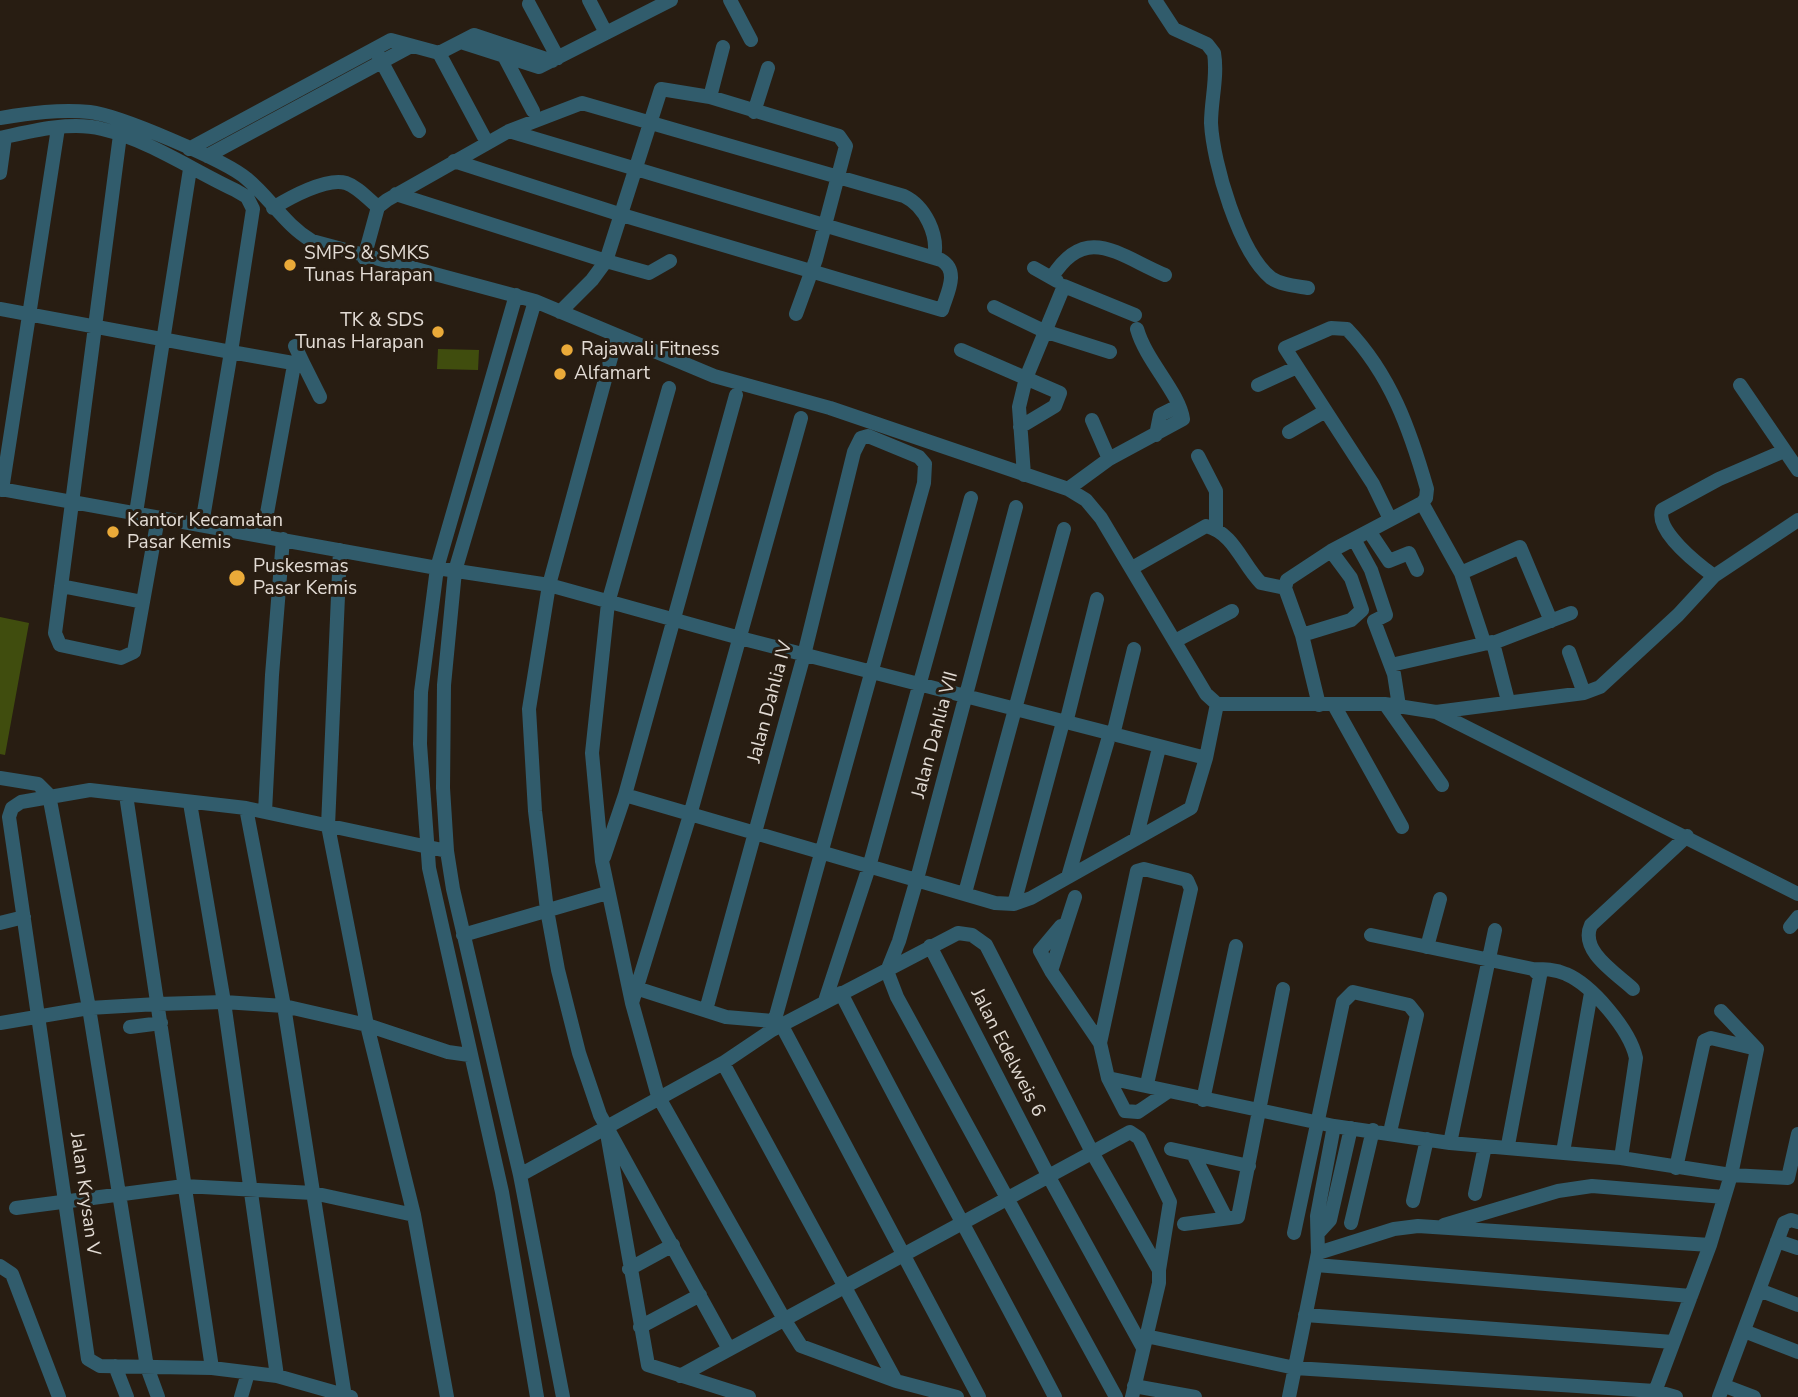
<!DOCTYPE html>
<style>
body{margin:0}
canvas{display:block;background:#281d12}
</style>
<canvas width="1798" height="1397"></canvas>
<script>
const context = document.querySelector('canvas').getContext('2d');
context.lineJoin = 'round';
function paint(path, color) {
  context.fillStyle = color;
  context.fill(path, 'evenodd');
}
function stroke(path, color, width, dash) {
  context.strokeStyle = color;
  context.lineWidth = width;
  context.lineCap = dash ? 'butt' : 'round';
  context.setLineDash(dash || []);
  context.stroke(path);
}
function label(font, color, halo, rows, align = 'center') {
  context.font = font + ' "Nunito Sans",sans-serif';
  context.lineWidth = 6;
  context.setLineDash([]);
  context.textBaseline = 'middle';
  context.strokeStyle = halo;
  context.fillStyle = color;
  for (const [text, x, y, turn = 0] of rows) {
    context.save();
    context.translate(x, y);
    context.rotate((+turn || 0) * Math.PI / 180);
    context.textAlign = isNaN(turn) ? turn : align;
    if (halo) context.strokeText(text, 0, 0);
    context.fillText(text, 0, 0);
    context.restore();
  }
}
const green = new Path2D(`
 M438,349L479,350L478,370L437,369Z
 M0,617L29,623L5,755L0,754Z`);
const minor = new Path2D(`
 M589,0L606,33
 M730,0L751,40
 M1155,0L1174,29L1207,44L1214,53C1218,76 1211,100 1211,123C1213,163 1239,252 1271,278C1281,285 1296,286 1308,288
 M529,4L558,58
 M461,42L539,67L671,0
 M439,53L474,35L552,61
 M378,55L419,131
 M504,56L533,111
 M710,97L723,47
 M754,112L768,68
 M0,118C30,113 60,109 90,112C118,115 227,161 247,179C271,199 285,225 312,241L535,301L714,376L830,408L1068,489L1086,500L1101,518L1206,694L1217,704H1385L1436,712L1798,894
 M120,135L55,633L60,645L121,658L134,652L158,518
 M0,138C31,131 71,121 102,129C149,140 192,170 235,190L247,197L253,209L231,352L0,309
 M189,149L391,40L439,53L484,137
 M207,156L411,46
 M454,161L622,215L942,310C947,293 960,271 941,260L509,131
 M0,173L5,137
 M396,194L606,261L592,280L560,312
 M273,208C289,198 327,177 346,183C358,187 368,199 378,207
 M364,258L378,207L387,200L509,131L582,103L904,196C925,206 939,235 934,258
 M670,261L649,273L606,261L661,89L710,97L839,136L846,146L816,259L796,314
 M1034,268L1057,281
 M1052,277C1086,223 1118,255 1165,275
 M516,295L437,568L421,692L420,744L429,868L502,1192L537,1397
 M535,301L455,571L444,685L443,788L447,851L453,889L520,1175L563,1397
 M994,307L1044,331L1110,352
 M615,343L549,585L529,709L535,811L547,910L558,970L579,1053L600,1115L729,1349
 M295,346L304,365
 M961,350L1060,393L1055,406L1020,427
 M1258,385L1295,368
 M1740,385L1798,470
 M669,388L608,603L592,753L602,861L632,1003L658,1096L784,1319L801,1346L896,1381
 M736,395L625,795L995,903L1014,904L1063,722
 M1092,420L1109,459L1183,419C1179,392 1146,361 1137,329
 M1289,432L1324,412
 M1156,435L1160,415L1178,406
 M1198,456L1216,491V528
 M1024,475L1019,407L1026,378L1064,286L1135,315
 M0,489L437,568L549,585L740,638L1206,758L1217,704
 M1068,489L1109,459
 M2,490L58,128
 M1422,503L1461,573L1484,642
 M1016,507L917,879L899,941L887,971L897,997L1116,1397
 M136,513L190,169
 M202,524L231,352L304,365L320,397
 M1369,531L1389,561L1409,553L1417,570
 M263,535L294,365
 M1354,539L1371,570L1386,615L1374,621L1394,674L1399,706
 M340,550L328,826L367,1025L414,1215L447,1397
 M1132,568L1206,526C1234,533 1242,564 1261,583L1285,588
 M1461,573L1520,547L1551,621
 M1714,576C1699,565 1655,531 1662,510L1719,479L1784,451
 M61,586L143,602
 M1302,635L1351,620L1362,610L1351,578L1331,551
 M1175,641L1232,611
 M1569,652L1584,693
 M1391,665L1492,642
 M1508,701L1493,643L1571,613
 M1385,704L1442,785
 M1319,705L1302,635L1285,588L1287,580L1331,551L1422,503L1426,498L1427,489C1410,430 1391,375 1347,329L1331,328L1285,348L1373,484L1390,519
 M1334,705L1402,827
 M1436,712L1584,693L1600,687L1678,615L1714,576L1798,520
 M1066,723L1097,599
 M1113,735L1134,649
 M0,778L38,784L49,795L89,1008L147,1367L158,1397
 M126,795L212,1368
 M190,803L224,1002L277,1376
 M246,808L284,1006L345,1397
 M265,812L272,675L283,539
 M1136,839L1159,748
 M604,857L625,795
 M1068,877L1110,733
 M965,893L1064,529
 M1075,897L1051,971L1100,1043L1108,1078L1125,1111L1138,1112L1169,1091
 M1014,904L1031,898L1191,808L1206,758
 M0,923L24,917
 M1790,927L1798,917
 M463,935L607,893
 M1371,935L1533,969L1540,976L1508,1145
 M930,946L1049,1177L1143,1348
 M1427,947L1440,899
 M1533,969C1544,969 1555,969 1566,974C1592,985 1630,1030 1636,1058L1621,1158
 M1051,971L1040,951L1061,926
 M639,989L726,1017L773,1021
 M1633,989C1616,973 1579,951 1591,925L1687,836
 M841,993C910,1129 985,1262 1055,1397
 M825,1001L869,867L971,498
 M632,1003L690,815L801,418
 M706,1010L804,655L854,452L861,438L868,436L919,457L925,464L924,483L772,1030
 M1721,1011L1756,1048
 M0,1023L89,1008L158,1004L224,1002L284,1006L367,1025L448,1052L469,1055
 M782,1026L979,1397
 M130,1027L161,1023
 M1100,1043L1137,871L1144,869L1187,880L1191,889L1147,1084
 M1757,1049L1731,1175L1788,1178L1798,1134
 M723,1063L896,1381L957,1397
 M1108,1078L1334,1126L1450,1143L1621,1158L1731,1175L1710,1245L1653,1397
 M1203,1100L1236,946
 M608,1139L648,1365L749,1397
 M1450,1143L1495,930
 M1171,1149L1249,1166
 M1563,1152L1591,993
 M1193,1154L1226,1218
 M1676,1168L1704,1041L1711,1038L1757,1049
 M520,1175L723,1063L772,1030L958,933L972,935L986,945L1093,1154L1159,1270
 M1475,1194L1485,1146
 M1413,1201L1427,1139
 M16,1208L184,1186L313,1193L414,1215
 M1351,1223L1373,1130
 M1184,1224L1238,1217L1283,989
 M1444,1225L1558,1191L1592,1186L1724,1197
 M1319,1232L1330,1220L1351,1128
 M1294,1233L1343,1002L1353,992L1409,1005L1417,1015L1390,1132
 M1777,1241L1798,1248
 M1318,1253L1394,1229L1418,1226L1710,1245
 M1316,1265L1691,1296
 M0,1266L12,1274L59,1397
 M629,1269L673,1245
 M1759,1290L1798,1305
 M1305,1315L1673,1342
 M640,1327L700,1295
 M1744,1331L1798,1352
 M1146,1336L1295,1368L1655,1391L1676,1397
 M115,1366L127,1397
 M680,1376L1130,1132L1139,1138L1170,1202L1159,1270V1283L1132,1397
 M1134,1386L1195,1397
 M1725,1386L1754,1397
 M241,1397L248,1373
 M351,1397L277,1376L212,1368L100,1366L88,1359L9,817L12,808L21,802L90,790L246,808L447,851
 M1289,1397L1318,1253L1317,1216L1334,1126
 M1719,1397L1784,1223L1791,1220L1798,1222`);
const markers = [
 [290,265,7,"#eaaa39"],
 [438,332,7,"#eaaa39"],
 [567,350,7,"#eaaa39"],
 [560,374,7,"#eaaa39"],
 [113,532,7,"#eaaa39"],
 [237,578,9,"#eaaa39"]
];
const poiNames = [
 ["SMPS & SMKS",304,254],
 ["Tunas Harapan",304,276],
 ["TK & SDS",424,321,"right"],
 ["Tunas Harapan",424,343,"right"],
 ["Rajawali Fitness",581,350],
 ["Alfamart",574,374],
 ["Kantor Kecamatan",127,521],
 ["Pasar Kemis",127,543],
 ["Puskesmas",253,567],
 ["Pasar Kemis",253,589]
];
const streetNames = [
 ["Jalan Dahlia IV",771,702,-75],
 ["Jalan Dahlia VII",936,735,-75],
 ["Jalan Edelweis 6",1007,1053,63],
 ["Jalan Krysan V",84,1194,82]
];
paint(green, '#404d0e');
stroke(minor, '#315c6c', 14);
for (const [x, y, r, color] of markers) {
  const dot = new Path2D();
  dot.arc(x, y, r, 0, 2 * Math.PI);
  context.fillStyle = color;
  context.fill(dot);
  stroke(dot, '#281d12', 2.5);
}
label('19px', '#e3dcd5', '#281d12', poiNames, 'left');
label('19px', '#e3dcd5', '#281d12', streetNames);
</script>
